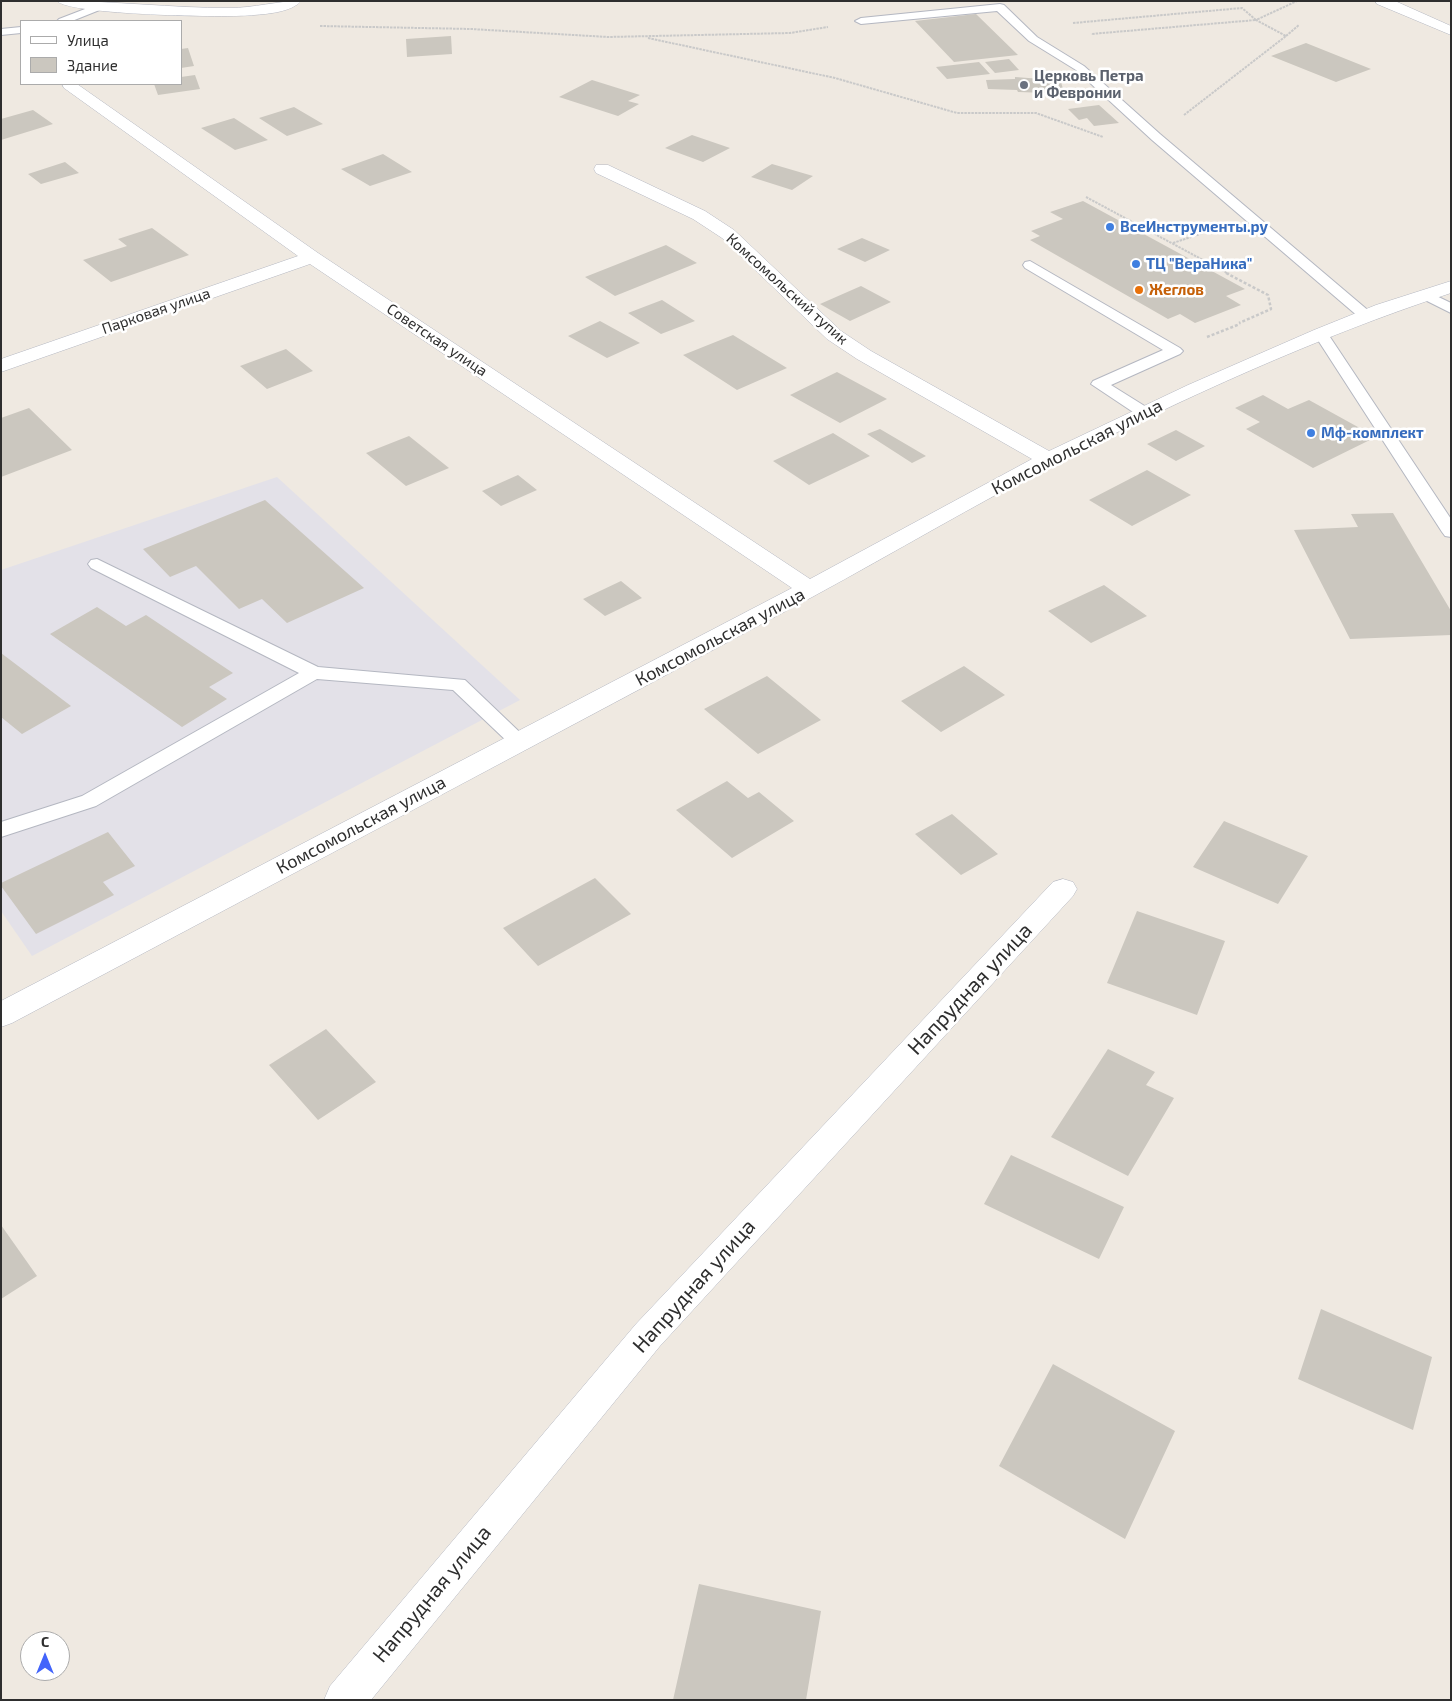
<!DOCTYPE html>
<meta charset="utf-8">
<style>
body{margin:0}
#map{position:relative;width:1452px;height:1701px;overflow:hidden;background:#efe9e1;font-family:"Exo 2",sans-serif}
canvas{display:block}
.frame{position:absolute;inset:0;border:2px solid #2e2e2e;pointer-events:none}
.legend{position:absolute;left:20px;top:20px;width:162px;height:65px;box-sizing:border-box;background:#fff;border:1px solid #ababab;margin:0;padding:6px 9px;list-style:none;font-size:15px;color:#2e2e2e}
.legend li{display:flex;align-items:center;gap:10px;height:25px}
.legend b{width:25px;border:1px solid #ababab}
.north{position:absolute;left:20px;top:1631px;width:50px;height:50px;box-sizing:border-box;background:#fff;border:1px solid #ababab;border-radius:50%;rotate:0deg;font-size:14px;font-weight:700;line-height:20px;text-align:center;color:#2e2e2e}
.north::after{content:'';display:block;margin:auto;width:18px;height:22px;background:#4264fb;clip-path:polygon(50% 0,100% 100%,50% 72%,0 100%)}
</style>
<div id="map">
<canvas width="1452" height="1701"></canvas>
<div class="frame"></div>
<ul class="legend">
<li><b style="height:6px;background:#fff"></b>Улица</li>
<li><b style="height:14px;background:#cbc7bf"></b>Здание</li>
</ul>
<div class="north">С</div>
</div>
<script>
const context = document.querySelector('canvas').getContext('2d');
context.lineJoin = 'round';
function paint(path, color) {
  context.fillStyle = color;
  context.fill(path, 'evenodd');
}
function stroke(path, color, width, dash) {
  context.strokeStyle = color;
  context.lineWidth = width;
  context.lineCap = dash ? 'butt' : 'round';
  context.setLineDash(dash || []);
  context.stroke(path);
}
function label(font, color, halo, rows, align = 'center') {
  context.font = font + ' "Exo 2",sans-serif';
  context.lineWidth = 5;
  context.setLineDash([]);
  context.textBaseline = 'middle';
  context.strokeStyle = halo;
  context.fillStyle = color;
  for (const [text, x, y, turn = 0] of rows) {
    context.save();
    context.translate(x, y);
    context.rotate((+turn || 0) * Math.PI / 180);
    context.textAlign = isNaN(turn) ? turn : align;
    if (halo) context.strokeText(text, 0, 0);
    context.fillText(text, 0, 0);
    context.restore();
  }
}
const industrial = new Path2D(`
 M277,477L520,700L32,956L1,911V570Z`);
const building = new Path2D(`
 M976,14L1018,55L954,62L915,21Z
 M451,36L452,54L407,57L406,39Z
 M1306,43L1371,69L1336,82L1271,56Z
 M188,48L194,66L181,68V49Z
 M1009,59L1019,70L995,73L985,62Z
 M979,62L990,74L947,79L936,67Z
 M195,75L200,89L158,95L154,84H181V77Z
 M1015,77L1055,80L1061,82L1063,89L1048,91V93L1018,92L1017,90L988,89L986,80L1015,79Z
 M592,80L640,95L628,101L639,104L618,116L559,97Z
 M1099,105L1119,123L1094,126L1087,118L1079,120L1068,109Z
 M294,107L323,124L287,136L259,118Z
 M33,110L53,124L1,140V119Z
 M234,118L268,140L235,150L201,128Z
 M692,135L730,148L703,162L665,148Z
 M383,154L412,172L370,186L341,169Z
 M65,162L79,173L41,184L28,174Z
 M772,164L813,176L792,190L751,177Z
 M1083,201L1245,289L1226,296L1241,305L1195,323L1180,314L1168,319L1030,240L1040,236L1031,231L1063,219L1050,212Z
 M152,228L189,255L111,282L83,260L127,246L118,239Z
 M862,238L890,250L865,262L837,249Z
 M666,245L697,263L615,296L585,277Z
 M861,286L891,302L850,321L820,304Z
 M662,300L695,321L661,334L628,313Z
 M600,321L640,343L607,358L568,336Z
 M733,335L787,368L737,390L683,355Z
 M286,349L313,371L267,389L240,366Z
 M837,372L887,399L840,423L790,395Z
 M1263,395L1288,409L1309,400L1376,437L1313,468L1246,429L1260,422L1235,408Z
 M29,408L72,450L1,477V418Z
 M880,429L926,456L912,463L867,434Z
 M1176,430L1205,446L1176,461L1147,444Z
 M833,433L870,456L809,485L773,461Z
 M409,436L449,468L406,486L366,453Z
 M1147,470L1191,495L1132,526L1089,500Z
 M518,475L537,490L501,506L482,491Z
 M265,500L364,588L287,623L262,599L239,609L196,566L170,577L143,549Z
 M1393,513L1451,611V635L1350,639L1294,530L1358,527L1351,514Z
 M621,581L642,598L605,616L583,599Z
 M1104,585L1147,616L1091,643L1048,611Z
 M97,607L126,626L146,615L233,673L209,687L227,699L182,727L50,634Z
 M1,653L71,706L22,734L1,717Z
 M964,666L1005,695L941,732L901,701Z
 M767,676L821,720L758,754L704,709Z
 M727,781L748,798L759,792L794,821L732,858L676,810Z
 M952,814L998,854L961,875L915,834Z
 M1224,821L1308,856L1278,904L1193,867Z
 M108,832L135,866L103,882L114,895L36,934L1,886V883Z
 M595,878L631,914L538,966L503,928Z
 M1137,911L1225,941L1197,1015L1107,983Z
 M326,1029L376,1082L318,1120L269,1065Z
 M1108,1049L1155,1072L1146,1085L1174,1098L1128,1176L1051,1137Z
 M1011,1155L1124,1207L1099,1259L984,1204Z
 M1,1225L37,1276L1,1299Z
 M1321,1309L1432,1357L1413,1430L1298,1379Z
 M1053,1364L1175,1431L1125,1539L999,1466Z
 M699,1584L821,1611L806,1700H673Z`);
const pathFar1 = new Path2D(`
 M1073,23L1242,8L1256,20L1091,34
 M320,26L471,29L608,37L790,33L828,27
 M1286,36L1299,25
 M648,38L835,78L957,113H1036L1103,137
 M1184,115L1286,36L1256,20L1297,1
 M1086,197L1229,274
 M1173,243L1212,230`);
const path = new Path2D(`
 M1226,273L1268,295L1271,309L1239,323
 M1207,337L1240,324`);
const lane = new Path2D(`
 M98,4L103,7L102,9L72,21H57L59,19Z
 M1000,4L1004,5L1037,37L1084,66L1160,134L1370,312L1372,315L1370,318H1360L1152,140L1076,70L1029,41L997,11L861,24L855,21L861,18Z
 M21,27V33L1,35V29Z
 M1030,261L1180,348L1183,351L1180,354L1111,385L1151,410L1153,413L1151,416H1139L1091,384L1093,381L1163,350L1025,268L1023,265L1025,262Z
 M1426,291L1451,303V313L1421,298L1419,295L1421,292Z
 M1321,330L1326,331L1328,334L1451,519V537L1445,536L1442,532L1314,334L1316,331Z
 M97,559L318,667L465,680L530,742L527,747L520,749L513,747L453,690L317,679L96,806L1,837V822L82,796L299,673L91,568L88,564L91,560Z`);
const street = new Path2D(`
 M57,1C114,1 172,8 229,8C254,8 277,1 301,1C292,12 267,14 254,15C230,18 68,15 57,1Z
 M62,84H77L318,253L810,579L1032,459L857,359L827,339L722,238L693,219L596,173L594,169L596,165H608L705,211L734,230L841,331L871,351L1049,451L1188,385L1314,330L1376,305L1451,281V293C1317,337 1181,399 1056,463C974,505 895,552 814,596C547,739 279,881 12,1023L1,1027V1001L792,588L310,264L1,372V359L298,256L64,88Z
 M1063,879L1073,882L1077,889L1073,896L660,1346L371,1700H324L330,1686L636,1324L1053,882Z`);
const secondary = new Path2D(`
 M1375,1H1395L1451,26V35L1377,4Z`);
const markers = [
 [1024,85,5,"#6b7280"],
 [1110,227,5,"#3f7fe0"],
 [1136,264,5,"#3f7fe0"],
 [1139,290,5,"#e8710a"],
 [1311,433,5,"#3f7fe0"]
];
const farWorshipnames = [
 ["Церковь Петра",1034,76],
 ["и Февронии",1034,93]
];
const farShopnames = [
 ["ВсеИнструменты.ру",1120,227],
 ["ТЦ \"ВераНика\"",1146,264],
 ["Мф-комплект",1321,433]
];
const farStreetnames = [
 ["Комсомольский тупик",787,289,42],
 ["Парковая улица",156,311,-19],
 ["Советская улица",437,340,34]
];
const farFoodnames = [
 ["Жеглов",1149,290]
];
const streetNames = [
 ["Комсомольская улица",1077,447,-27],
 ["Комсомольская улица",720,637,-28],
 ["Комсомольская улица",361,825,-28]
];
const nearStreetnames = [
 ["Напрудная улица",970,989,-47],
 ["Напрудная улица",694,1286,-48],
 ["Напрудная улица",432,1594,-50]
];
paint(industrial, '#e3e1e8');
paint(building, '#cbc7bf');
stroke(lane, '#b4b7c1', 2);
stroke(street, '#b4b7c1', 1);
stroke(secondary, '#b4b7c1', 1);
stroke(pathFar1, '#c9c9c9', 2, [2.5, 1]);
stroke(path, '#c9c9c9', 2.5, [3, 2]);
paint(lane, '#fff');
paint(street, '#fff');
paint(secondary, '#fff');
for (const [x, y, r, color] of markers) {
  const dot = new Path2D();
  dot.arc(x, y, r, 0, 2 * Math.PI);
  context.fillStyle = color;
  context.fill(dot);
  stroke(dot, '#fff', 2);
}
label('bold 15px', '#5b616d', '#fff', farWorshipnames, 'left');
label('bold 15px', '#366cbe', '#fff', farShopnames, 'left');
label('15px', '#2e2e2e', '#fff', farStreetnames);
label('bold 15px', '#c56008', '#fff', farFoodnames, 'left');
label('18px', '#2e2e2e', '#fff', streetNames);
label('21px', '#2e2e2e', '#fff', nearStreetnames);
</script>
